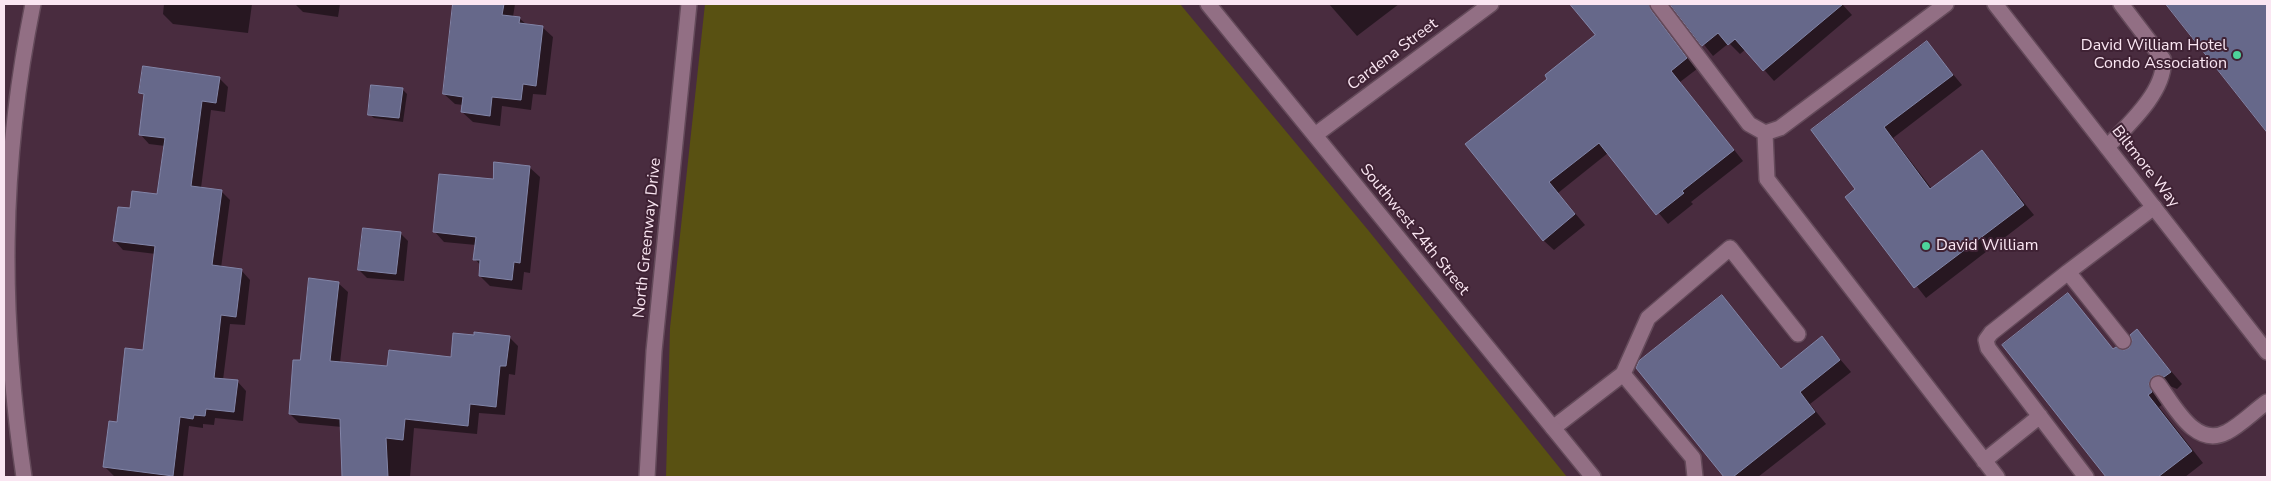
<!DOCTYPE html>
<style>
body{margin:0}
#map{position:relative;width:2271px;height:481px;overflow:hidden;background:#492c3f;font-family:"Nunito Sans",sans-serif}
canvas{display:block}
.frame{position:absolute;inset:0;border:5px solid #fae6f2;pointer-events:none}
</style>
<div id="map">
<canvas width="2271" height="481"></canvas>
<div class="frame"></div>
</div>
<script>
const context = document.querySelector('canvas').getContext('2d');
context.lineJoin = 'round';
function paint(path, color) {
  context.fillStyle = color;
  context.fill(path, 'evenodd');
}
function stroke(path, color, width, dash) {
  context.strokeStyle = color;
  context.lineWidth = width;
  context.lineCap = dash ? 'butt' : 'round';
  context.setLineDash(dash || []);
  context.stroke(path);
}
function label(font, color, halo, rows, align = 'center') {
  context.font = font + ' "Nunito Sans",sans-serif';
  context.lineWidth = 4;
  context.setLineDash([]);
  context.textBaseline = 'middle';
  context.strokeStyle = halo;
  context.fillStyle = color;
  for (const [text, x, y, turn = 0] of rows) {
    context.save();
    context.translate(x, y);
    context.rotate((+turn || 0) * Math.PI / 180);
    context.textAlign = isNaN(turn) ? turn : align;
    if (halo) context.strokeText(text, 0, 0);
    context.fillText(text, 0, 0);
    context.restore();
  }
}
const green = new Path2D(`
 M705,4H1180L1368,230L1567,477H666L670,328Z`);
const shadow = new Path2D(`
 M164,4H252L248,33L173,24L163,14Z
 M295,4H340L338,17L303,12Z
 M454,4H515L513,17L519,18L527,25L542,27L553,37L546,95L533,94L531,110L502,106L500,126L473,122L462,112L463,105L455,104L444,94Z
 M1329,4H1399L1357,36Z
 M1571,4H1618L1642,34L1657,21L1697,69L1680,82L1743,161L1691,202L1693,204L1668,224L1608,153L1558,193L1585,225L1554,250L1543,240L1549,79L1597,36Z
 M1677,4H1842L1852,15L1774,81L1746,49L1740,54L1729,43L1713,56L1674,7Z
 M2168,4H2267V127L2256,115Z
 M1927,43L1962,85L1893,138L1932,189L1982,151L2034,215L1926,298L1847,197L1857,189L1812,130Z
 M219,78L228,87L225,112L211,110L201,188L221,191L230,200L221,268L241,270L250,280L245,325L230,324L223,380L237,381L246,391L243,421L215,418L214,425L203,424V428L189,426L183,477L114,476L105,467L144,352L156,254L123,250L114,240L131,210L158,196L165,146L149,144L140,134L145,97L141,92Z
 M403,90L407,94L403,122L374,118L369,114Z
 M529,167L540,177L530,273L524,272L522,290L490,286L480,276L481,266L475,259L476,245L444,242L434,231L494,181Z
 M400,233L408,241L404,281L367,278L359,270Z
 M338,283L348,292L340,363L388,367L452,358L509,337L518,346L515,375L509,374L505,415L479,413L477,434L414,428L410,477H344L342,427L299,423L290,414L301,362Z
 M2068,294L2114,350L2124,352L2130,349L2137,331L2182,384L2177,389L2170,386L2164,388L2163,404L2159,407L2203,463L2185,477H2108L2004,345Z
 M1722,296L1782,369L1822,338L1851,372L1810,404L1826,424L1758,477H1726L1638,367Z`);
const building = new Path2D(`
 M453,4H504L502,15L520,17L519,23L543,26L536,86L523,84L521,100L492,97L490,116L461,112L463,97L443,94Z
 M1570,4H1649L1651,10L1687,58L1671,71L1734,150L1682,191L1684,193L1656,215L1599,143L1549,182L1575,214L1543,241L1465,144L1547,79L1545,75L1595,35Z
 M1670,4H1843L1763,71L1735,39L1728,45L1718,33L1702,46Z
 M2166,4H2267V132Z
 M1927,41L1953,75L1884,127L1930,189L1982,150L2024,205L1914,288L1845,197L1855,189L1811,130Z
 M143,66L220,77L216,103L202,101L191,186L222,190L212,265L242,269L236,317L221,315L214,378L238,380L234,412L206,409L205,416L194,415L193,419L180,417L173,476L103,467L109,421L117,422L125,348L143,350L155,246L113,241L118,207L130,208L132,191L157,194L165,138L139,135L144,94L139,93Z
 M371,85L403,88L399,118L368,115Z
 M494,162L530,166L520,263L514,262L512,280L479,276L480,260H473L476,237L433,232L439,174L493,179Z
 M363,228L401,232L396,274L358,270Z
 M309,278L339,282L330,361L387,366L389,350L451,357L453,333L474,335V332L510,336L506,366H500L496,407L470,404L468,426L405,419L403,440L386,438L388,477H342L340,419L289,414L293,360H300Z
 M2068,293L2113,349L2116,347L2124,350L2129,348L2132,340L2130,335L2137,329L2171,372L2164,377L2158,375L2152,377L2149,384L2152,392L2148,395L2192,451L2158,477H2106L2002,345Z
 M1722,295L1781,369L1822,336L1840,360L1800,392L1815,412L1733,477H1724L1636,368L1639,361Z`);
const lane = new Path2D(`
 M1658,4L1749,124L1765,133L1780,128L1946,4
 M1765,133L1767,179L1997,477
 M2107,147C2127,126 2167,90 2163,59L2121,4
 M2068,272L1991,333L1986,340L1988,348L2086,477
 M2123,341L2068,272L2154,207
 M1623,374L1693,458L1695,477
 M2158,384C2174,405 2195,449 2227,432C2241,425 2254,411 2267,402
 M1553,428L1623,374L1648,318L1730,248L1798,334
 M1984,461L2040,416`);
const street = new Path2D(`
 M1315,135L1491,4
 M24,477C0,314 0,166 33,4
 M647,477L654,351L689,4`);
const secondary = new Path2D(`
 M1208,4L1593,477
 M1995,4L2267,352`);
const markers = [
 [2237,55,5,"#4dd39a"],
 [1926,246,5,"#4dd39a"]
];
const poiNames = [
 ["David William Hotel",2227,46],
 ["Condo Association",2227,64],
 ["David William",1936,246,"left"]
];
const streetNames = [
 ["Cardena Street",1393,55,-37],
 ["Biltmore Way",2145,167,52],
 ["Southwest 24th Street",1414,230,51],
 ["North Greenway Drive",648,238,-84]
];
paint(green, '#595112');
paint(shadow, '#0007');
paint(building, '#66688a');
stroke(building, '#8285a8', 1);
stroke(lane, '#644a5a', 18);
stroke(street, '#644a5a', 18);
stroke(secondary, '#644a5a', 18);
stroke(lane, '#926f84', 15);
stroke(street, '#926f84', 15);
stroke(secondary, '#926f84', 15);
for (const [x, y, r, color] of markers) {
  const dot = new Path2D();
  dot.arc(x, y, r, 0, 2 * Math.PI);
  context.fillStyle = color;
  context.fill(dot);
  stroke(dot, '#3f2234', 2);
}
label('16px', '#fae6f2', '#3f2234', poiNames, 'right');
label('16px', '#fae6f2', '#3f2234', streetNames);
</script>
